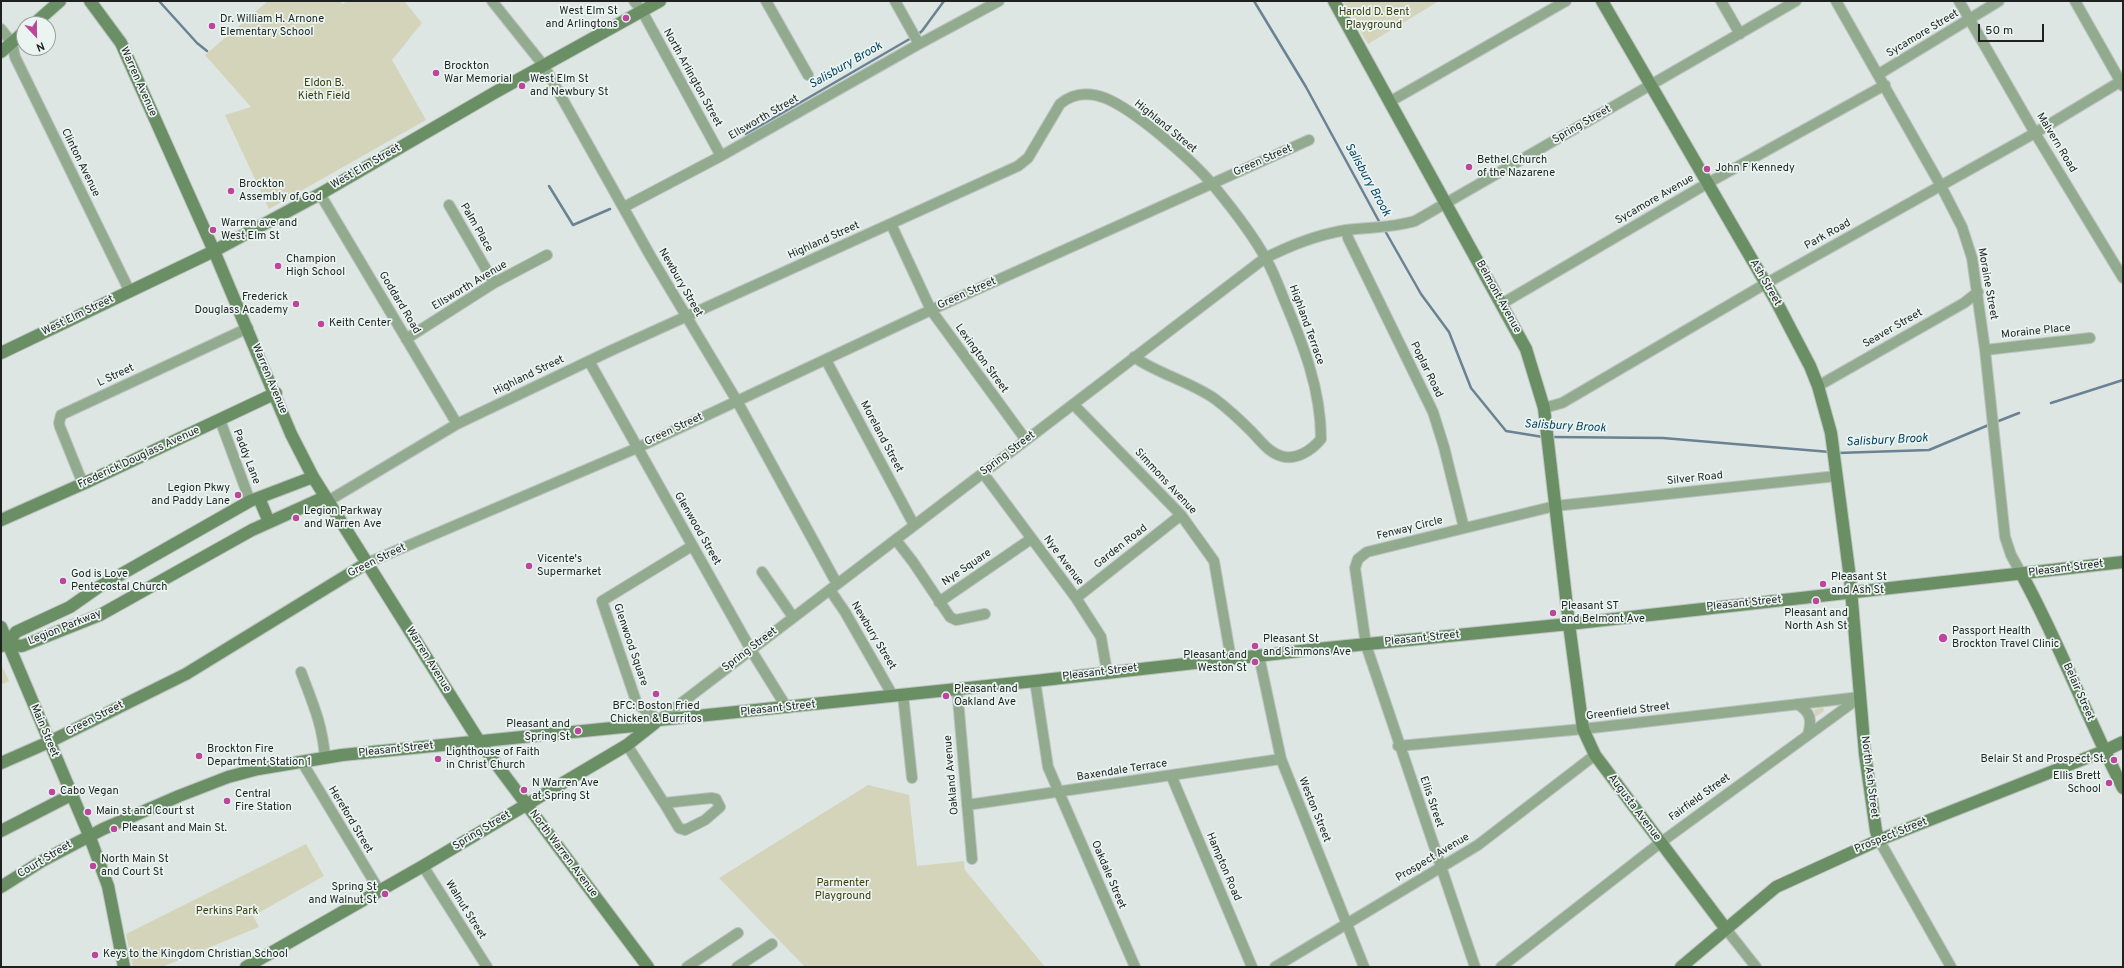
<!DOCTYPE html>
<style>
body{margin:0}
#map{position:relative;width:2124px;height:968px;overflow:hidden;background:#dde6e3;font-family:Overpass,sans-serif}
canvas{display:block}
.frame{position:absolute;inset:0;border:2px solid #1e2120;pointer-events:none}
.north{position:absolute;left:16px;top:16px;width:40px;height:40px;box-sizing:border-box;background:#eaf4f1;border:1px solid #98a09d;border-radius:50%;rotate:158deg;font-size:11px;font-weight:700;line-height:16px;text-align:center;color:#1e2120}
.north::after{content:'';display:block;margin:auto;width:14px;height:18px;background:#bd469c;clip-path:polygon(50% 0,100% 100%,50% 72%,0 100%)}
.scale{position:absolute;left:1978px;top:24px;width:66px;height:18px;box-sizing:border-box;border:2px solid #1e2120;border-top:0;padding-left:5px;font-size:12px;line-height:14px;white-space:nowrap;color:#1e2120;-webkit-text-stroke:3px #eaf4f1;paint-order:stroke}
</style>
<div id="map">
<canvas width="2124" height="968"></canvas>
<div class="frame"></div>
<div class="north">N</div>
<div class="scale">50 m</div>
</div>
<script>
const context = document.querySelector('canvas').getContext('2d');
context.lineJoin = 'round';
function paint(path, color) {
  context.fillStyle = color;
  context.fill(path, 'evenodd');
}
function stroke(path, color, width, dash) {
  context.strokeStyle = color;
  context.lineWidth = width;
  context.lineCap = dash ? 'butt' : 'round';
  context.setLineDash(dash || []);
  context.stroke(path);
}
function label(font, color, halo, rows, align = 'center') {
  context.font = font + ' Overpass,sans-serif';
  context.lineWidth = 3.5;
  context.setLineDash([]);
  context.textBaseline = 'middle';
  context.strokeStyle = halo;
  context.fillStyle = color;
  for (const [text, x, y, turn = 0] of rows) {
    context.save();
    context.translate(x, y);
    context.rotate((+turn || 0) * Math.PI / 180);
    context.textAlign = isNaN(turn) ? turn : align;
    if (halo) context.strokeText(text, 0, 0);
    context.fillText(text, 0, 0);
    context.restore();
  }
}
const green = new Path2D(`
 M268,1H339L343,4L347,1H404L422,23L392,60L426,120L269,209L225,115L251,107L205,55Z
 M1343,1H1439L1368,44Z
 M1,664L9,681L1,685Z
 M1822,707L1824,709L1823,712L1815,717L1814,710Z
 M868,785L909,795L917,866L964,861L965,870L1045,967H805L719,878Z
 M306,844L324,876L253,916L259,927L162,967H133L126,934Z`);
const stream = new Path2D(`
 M159,1L197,43L207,51
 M1254,1L1306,87L1381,225
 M917,35L922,31L944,1
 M746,134L913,37
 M549,186L573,225L610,209
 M1384,229L1421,294L1449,332L1471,388L1506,431L1543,437
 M2051,403L2123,380
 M1996,422L2019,413
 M1550,437L1663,438L1830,452
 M1837,453L1929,450L1991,424`);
const street = new Path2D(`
 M492,1L544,66L651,257L737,401L837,584
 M634,1L642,11L721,156
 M766,1L808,75
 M895,1L919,44
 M1721,1L1740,34
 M1836,1L1941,186L1962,227L1972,258L1985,350L2005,537L2011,555L2022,575
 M1959,1L2035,133L2123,278
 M2075,1L2123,86
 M1,29L12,43L15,57L130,292
 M1879,74L1999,1
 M1391,101L1566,1
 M320,194L457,424
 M449,205L494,283
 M624,207L721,156L919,44L999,1
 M891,224L931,310L1026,440
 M1347,230L1348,238L1433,412L1444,447L1464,528
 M1503,303L1708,183L1885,85
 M406,339L494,283L547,255
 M1985,350L2090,338
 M826,360L914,525
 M589,361L751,650L787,708
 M1818,386L1964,303L1978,292
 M1074,405L1181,515L1214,561L1231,659
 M1544,408L1562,403L1765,284L2035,133L2123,80
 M220,420L250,501
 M983,473L1076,598L1101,637L1107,672
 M83,484L60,427L59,423L61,415L248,328
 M328,501L457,424L610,351L1018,166L1028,158L1060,104C1073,93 1089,92 1105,98C1135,110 1192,160 1213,185C1232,208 1252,233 1266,259C1273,271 1278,284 1283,297C1303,344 1321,389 1321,439C1312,450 1296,461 1281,456C1268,452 1261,441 1251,431C1240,420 1227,408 1215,399C1189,381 1158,374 1134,357
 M896,540L913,562L950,617L956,620L985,614
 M692,546L602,601L637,704L659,720L1265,258C1292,245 1316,235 1346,230C1370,227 1392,228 1415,221L1796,1
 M367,563L637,448L931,310L1309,140
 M762,572L793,617
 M830,590L845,612L893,696
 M1076,598L1181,515
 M939,602L1031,539
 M1259,656L1281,759L1364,967
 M301,672C313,704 322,723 325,757
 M1035,681L1048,767L1135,967
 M957,688L972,859
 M903,695L912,778
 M1797,704C1811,712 1812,720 1808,735
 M627,745L662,800L664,803L679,828L685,830L705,820L720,807L716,799L711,798L664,803
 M1398,746L1583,729L1860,697
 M302,762L379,890
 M1171,775L1252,967
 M967,805L1281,759
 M1879,840L1951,967
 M423,866L487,967
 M1726,929L1756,967
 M687,967L738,933
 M737,967L772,944
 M1275,967L1478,845L1595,755
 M1475,967L1366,645L1355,568L1358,559L1367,552L1555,506L1837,476
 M1501,967L1660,843L1859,698`);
const secondary = new Path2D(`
 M90,1L121,43L214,251L291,434L313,477L479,741L648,967
 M1334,1L1526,349L1544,408L1569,624L1583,729L1595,755L1726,929
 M1602,1L1776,301L1810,366L1818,386L1831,433L1850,578L1865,754L1876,831L1879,840
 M34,24L60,1
 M1,52L24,32
 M1,353L214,251L320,194L494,93L660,1
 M259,498L269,522
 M1,520L87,482L276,393
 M2022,575C2060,644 2087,718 2123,788
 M1,627L89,835L108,886L124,967
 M7,644L16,632L70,607L97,588L250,501L313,477
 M2,646L7,644L22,646L100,615L252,530L325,497
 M1,763L49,742L186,674L367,563
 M1,831L71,795
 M1,887L42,861L103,829L179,796L228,777L258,769L342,755L643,725L659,720L1035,681L1327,648L1569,624L2123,562
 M246,967L423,866L627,745L655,723
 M1681,967L1776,887L1879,840L2104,751L2123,742`);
const markers = [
 [626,18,4,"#bd469c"],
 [212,26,4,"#bd469c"],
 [436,73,4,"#bd469c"],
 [522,86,4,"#bd469c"],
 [1469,167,4,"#bd469c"],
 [1707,169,4,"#bd469c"],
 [231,191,4,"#bd469c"],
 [213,230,4,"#bd469c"],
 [278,266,4,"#bd469c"],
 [296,304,4,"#bd469c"],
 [321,324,4,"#bd469c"],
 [238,495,4,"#bd469c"],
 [296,518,4,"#bd469c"],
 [529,566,4,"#bd469c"],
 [63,581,4,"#bd469c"],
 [1823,584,4,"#bd469c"],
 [1816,601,4,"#bd469c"],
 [1553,613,4,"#bd469c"],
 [1943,638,5,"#bd469c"],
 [1255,646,4,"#bd469c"],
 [1255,662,4,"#bd469c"],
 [656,694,4,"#bd469c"],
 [946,696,4,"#bd469c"],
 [578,731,4,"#bd469c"],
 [199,756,4,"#bd469c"],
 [438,759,4,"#bd469c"],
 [2114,760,4,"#bd469c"],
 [2109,783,4,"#bd469c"],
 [524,790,4,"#bd469c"],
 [52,792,4,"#bd469c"],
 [227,801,4,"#bd469c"],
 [88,812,4,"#bd469c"],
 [114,829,4,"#bd469c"],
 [93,866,4,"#bd469c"],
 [385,894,4,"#bd469c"],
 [95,955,4,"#bd469c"]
];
const poiNames = [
 ["West Elm St",618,12,"right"],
 ["and Arlingtons",618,25,"right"],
 ["Dr. William H. Arnone",220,20],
 ["Elementary School",220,33],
 ["Brockton",444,67],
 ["War Memorial",444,80],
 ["West Elm St",530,80],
 ["and Newbury St",530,93],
 ["Bethel Church",1477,161],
 ["of the Nazarene",1477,174],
 ["John F Kennedy",1715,169],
 ["Brockton",239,185],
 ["Assembly of God",239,198],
 ["Warren ave and",221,224],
 ["West Elm St",221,237],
 ["Champion",286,260],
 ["High School",286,273],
 ["Frederick",288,298,"right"],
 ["Douglass Academy",288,311,"right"],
 ["Keith Center",329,324],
 ["Legion Pkwy",230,489,"right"],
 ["and Paddy Lane",230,502,"right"],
 ["Legion Parkway",304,512],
 ["and Warren Ave",304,525],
 ["Vicente's",537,560],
 ["Supermarket",537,573],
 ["God is Love",71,575],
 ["Pentecostal Church",71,588],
 ["Pleasant St",1831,578],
 ["and Ash St",1831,591],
 ["Pleasant ST",1561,607],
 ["and Belmont Ave",1561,620],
 ["Pleasant and",1816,614,"center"],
 ["North Ash St",1816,627,"center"],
 ["Passport Health",1952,632],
 ["Brockton Travel Clinic",1952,645],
 ["Pleasant St",1263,640],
 ["and Simmons Ave",1263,653],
 ["Pleasant and",1247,656,"right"],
 ["Weston St",1247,669,"right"],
 ["Pleasant and",954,690],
 ["Oakland Ave",954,703],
 ["BFC: Boston Fried",656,707,"center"],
 ["Chicken & Burritos",656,720,"center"],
 ["Pleasant and",570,725,"right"],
 ["Spring St",570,738,"right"],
 ["Brockton Fire",207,750],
 ["Department Station 1",207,763],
 ["Lighthouse of Faith",446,753],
 ["in Christ Church",446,766],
 ["Belair St and Prospect St.",2106,760,"right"],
 ["Ellis Brett",2101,777,"right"],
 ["School",2101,790,"right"],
 ["N Warren Ave",532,784],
 ["at Spring St",532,797],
 ["Cabo Vegan",60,792],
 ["Central",235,795],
 ["Fire Station",235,808],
 ["Main st and Court st",96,812],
 ["Pleasant and Main St.",122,829],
 ["North Main St",101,860],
 ["and Court St",101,873],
 ["Spring St",377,888,"right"],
 ["and Walnut St",377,901,"right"],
 ["Keys to the Kingdom Christian School",103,955]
];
const parkNames = [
 ["Harold D. Bent",1374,13],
 ["Playground",1374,26],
 ["Eldon B.",324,84],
 ["Kieth Field",324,97],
 ["Parmenter",843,884],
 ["Playground",843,897],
 ["Perkins Park",227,912]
];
const streetNames = [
 ["Sycamore Street",1923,34,-31],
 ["North Arlington Street",692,78,61],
 ["Warren Avenue",138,82,66],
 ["Ellsworth Street",764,118,-30],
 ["Spring Street",1582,125,-30],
 ["Highland Street",1165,127,39],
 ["Malvern Road",2056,143,59],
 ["Green Street",1263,161,-24],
 ["Clinton Avenue",80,163,64],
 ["West Elm Street",366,167,-30],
 ["Sycamore Avenue",1655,200,-30],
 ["Palm Place",476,228,60],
 ["Park Road",1828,235,-29],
 ["Highland Street",824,241,-24],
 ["Newbury Street",680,283,60],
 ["Ash Street",1765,283,60],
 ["Moraine Street",1987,284,80],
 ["Ellsworth Avenue",470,286,-31],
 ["Green Street",967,294,-24],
 ["Belmont Avenue",1498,297,61],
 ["Goddard Road",399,303,59],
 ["West Elm Street",78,316,-26],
 ["Highland Terrace",1306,325,70],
 ["Seaver Street",1893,329,-30],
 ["Moraine Place",2036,332,-6],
 ["Lexington Street",981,359,54],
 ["Poplar Road",1426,370,64],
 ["L Street",116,376,-25],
 ["Highland Street",529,376,-26],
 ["Warren Avenue",269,379,67],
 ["Green Street",674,430,-25],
 ["Moreland Street",881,437,62],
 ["Spring Street",1008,454,-37],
 ["Paddy Lane",246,457,69],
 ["Frederick Douglass Avenue",139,458,-25],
 ["Silver Road",1695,479,-6],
 ["Simmons Avenue",1165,482,47],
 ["Glenwood Street",697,529,60],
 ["Fenway Circle",1410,529,-14],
 ["Garden Road",1121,547,-38],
 ["Green Street",377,561,-26],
 ["Nye Avenue",1063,561,53],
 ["Nye Square",967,568,-34],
 ["Pleasant Street",2066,569,-7],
 ["Pleasant Street",1744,604,-6],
 ["Legion Parkway",65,628,-22],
 ["Newbury Street",873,636,59],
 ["Pleasant Street",1422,639,-6],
 ["Glenwood Square",630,645,71],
 ["Spring Street",750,650,-37],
 ["Warren Avenue",428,660,58],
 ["Pleasant Street",1100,673,-7],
 ["Belair Street",2078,692,66],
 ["Pleasant Street",778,709,-6],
 ["Greenfield Street",1628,712,-7],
 ["Green Street",95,719,-27],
 ["Main Street",44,731,67],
 ["Pleasant Street",396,750,-6],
 ["Baxendale Terrace",1122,771,-9],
 ["Oakland Avenue",952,775,-95],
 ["North Ash Street",1869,777,83],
 ["Fairfield Street",1700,798,-36],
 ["Ellis Street",1431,802,71],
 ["Augusta Avenue",1634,808,53],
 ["Weston Street",1314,810,68],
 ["Hereford Street",350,820,59],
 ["Spring Street",482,831,-31],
 ["Prospect Street",1891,836,-22],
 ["North Warren Avenue",563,854,53],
 ["Prospect Avenue",1433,858,-31],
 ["Court Street",45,860,-31],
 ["Hampton Road",1223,867,67],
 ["Oakdale Street",1108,875,67],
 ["Walnut Street",465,910,58]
];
const waterNames = [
 ["Salisbury Brook",846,66,-30],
 ["Salisbury Brook",1367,180,61],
 ["Salisbury Brook",1565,427,3],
 ["Salisbury Brook",1887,441,-3]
];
paint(green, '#d4d4ba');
stroke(stream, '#6a8293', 2.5);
stroke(street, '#bbc3c0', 12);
stroke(secondary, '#bbc3c0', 14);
stroke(street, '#92ab8e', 10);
stroke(secondary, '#6a8f64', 12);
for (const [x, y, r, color] of markers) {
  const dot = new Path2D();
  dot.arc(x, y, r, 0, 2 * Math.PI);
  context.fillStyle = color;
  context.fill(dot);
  stroke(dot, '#eaf4f1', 1.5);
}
label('11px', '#1e2120', '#eaf4f1', poiNames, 'left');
label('11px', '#3c3b0c', '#eaf4f1', parkNames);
label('11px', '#1e2120', '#eaf4f1', streetNames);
label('italic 12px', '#003d5e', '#eaf4f1', waterNames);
</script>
